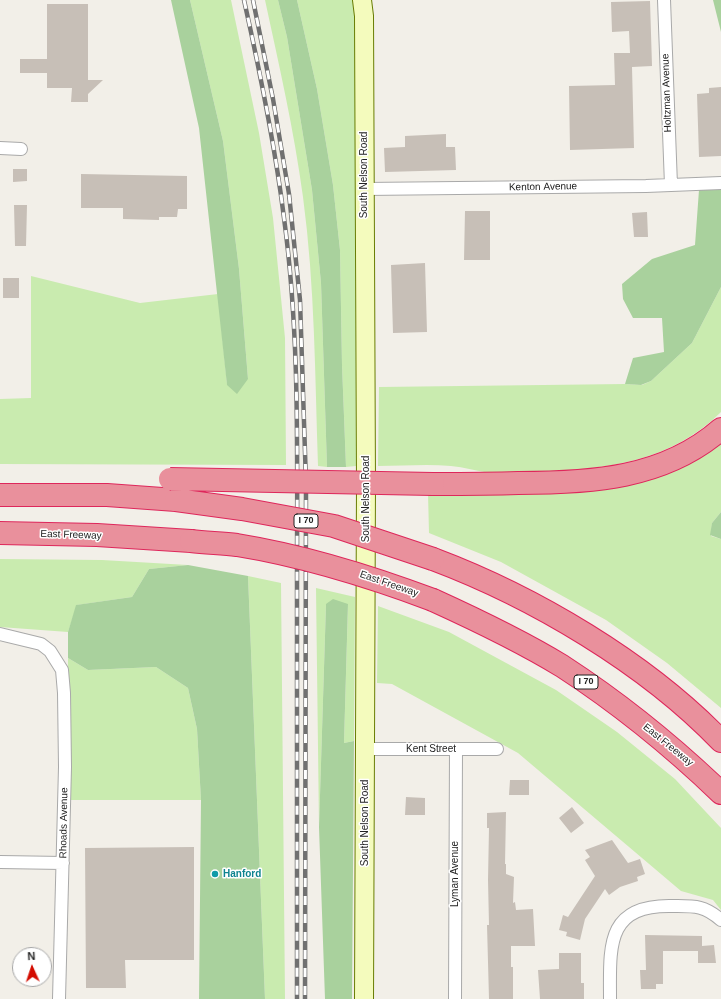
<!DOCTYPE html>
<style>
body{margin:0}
#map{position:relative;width:721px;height:999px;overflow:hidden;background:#f2efe8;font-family:Arial,sans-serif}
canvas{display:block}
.north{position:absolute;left:12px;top:947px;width:40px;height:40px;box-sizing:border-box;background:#fff;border:1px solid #a7a7a7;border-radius:50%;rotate:357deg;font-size:11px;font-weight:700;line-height:16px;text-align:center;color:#222}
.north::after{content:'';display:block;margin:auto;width:14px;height:18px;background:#d30c00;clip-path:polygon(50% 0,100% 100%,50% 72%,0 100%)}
</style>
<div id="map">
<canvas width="721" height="999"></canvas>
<div class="north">N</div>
</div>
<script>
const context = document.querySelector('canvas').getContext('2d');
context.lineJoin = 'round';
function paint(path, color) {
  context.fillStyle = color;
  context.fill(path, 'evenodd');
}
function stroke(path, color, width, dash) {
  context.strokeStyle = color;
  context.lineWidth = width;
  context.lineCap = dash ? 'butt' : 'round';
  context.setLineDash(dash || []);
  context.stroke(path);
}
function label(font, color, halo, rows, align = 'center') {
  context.font = font + ' Arial,sans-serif';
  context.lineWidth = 3;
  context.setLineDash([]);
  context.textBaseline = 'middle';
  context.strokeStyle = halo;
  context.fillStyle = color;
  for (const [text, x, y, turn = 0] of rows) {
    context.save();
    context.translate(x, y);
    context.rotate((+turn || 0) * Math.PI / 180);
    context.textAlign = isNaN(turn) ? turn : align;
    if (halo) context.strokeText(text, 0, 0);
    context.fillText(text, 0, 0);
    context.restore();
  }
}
const grass = new Path2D(`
 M190,0H231L259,133L273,218L285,338L286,465L0,464V399L31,398V276L140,303L218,294L227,384L248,379L239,269L223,141Z
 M265,0H278L287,37L312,190L321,283L327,467L318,466C315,377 315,286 303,197C294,130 279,65 265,0Z
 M297,0H355L356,466L346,467L342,365L340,250L333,185L317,89Z
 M721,287V412C671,462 606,469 539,472C523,472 506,475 490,473C477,471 464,467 451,466C427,464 402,466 378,466L379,387L625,384L642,385L651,381L692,343Z
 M721,440V512L712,523L711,536L721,539V708L667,663L606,620L501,562L429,533L428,493L545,491Z
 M0,559L102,560L188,565L149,569L132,597L77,605L68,632L0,627Z
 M248,576L281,583L285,999H265Z
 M316,588L355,597L354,741L344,743L348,605L326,604L319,827Z
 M378,606L449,632L556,690L617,732L675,779L721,828V910L713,900L681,891L518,753L392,684L377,683Z
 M68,658L88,670L156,667L188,688L197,729L201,800H67Z`);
const forest = new Path2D(`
 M171,0H190L223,141L239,269L248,379L237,394L227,385L199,128Z
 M278,0H297L317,89L333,185L340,250L342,365L346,467H327L321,283L312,190L287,37Z
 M713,0H721V32Z
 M699,190H721V287L692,343L651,381L641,385L625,384L633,358L664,352L662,318H633L623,299L622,284L652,259L695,245Z
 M721,512V539L710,535L712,523Z
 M188,565L248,576L265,999H199L201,800L197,729L188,688L156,667L88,670L68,658V632L76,605L132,597L149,569Z
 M333,599L348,604L344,743L354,741L352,999H325L319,827L326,604Z`);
const building = new Path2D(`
 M650,1L652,66L632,67L634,148L570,150L569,86L615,85L614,53H630L629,31L612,32L611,2Z
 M47,4H88V80H103L88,94V102H71L72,88H47V73H20V59H47Z
 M721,87V156L699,157L697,94L709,93V88Z
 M446,134V147H455L456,170L385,172L384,148L405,147V136Z
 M13,169H27V181L13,182Z
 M81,174L187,176V209H178L177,217H159V220L123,219V208H81Z
 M14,205H27L26,246H15Z
 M465,211H490V260H464Z
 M647,212L648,237H634L632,213Z
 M425,263L427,332L393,333L391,265Z
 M3,278H19V298H3Z
 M510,780H529V795H509Z
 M406,797L425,798V815H405Z
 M572,807L584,823L571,833L559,818Z
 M506,812L505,864H506V874L514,877L513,903L515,902L516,910L533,909L535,946H511V967H513V999H489L487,925H489L488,880L489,828H487V813Z
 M612,840L628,863L640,859L645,874L637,877L638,881L620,887L609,895L605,889L585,919L580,940L566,936L567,932L559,930L563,915L568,917L595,876L585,860L590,857L585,850Z
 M194,847V960H125L126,988H86L85,848Z
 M645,935L702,936V946L714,945L716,963H698V951H663V984H656V989H641L640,970H646Z
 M559,953H581V983H584V999H540L538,970L559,969Z`);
const street = new Path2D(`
 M664,0L671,185
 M0,148L21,149
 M364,189L646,186L721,183
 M0,634L41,644L50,651L62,670L64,693L65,767L59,999
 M365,749H497
 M0,862L63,863
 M455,999L456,749
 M610,999C610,947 605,904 673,906C694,906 704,905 721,920`);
const secondary = new Path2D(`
 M362,0L364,16L366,484L364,999`);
const highway = new Path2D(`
 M433,484C461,484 490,484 518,483C590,483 664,479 721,429
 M0,495H107L176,500
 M0,533L97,535L191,541
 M433,559C534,597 646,663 721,741
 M433,600C477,620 521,641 562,666C619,703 672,746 721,793`);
const rail = new Path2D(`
 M244,0C260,72 275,145 284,218C300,336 297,457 297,576C297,717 297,858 297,999
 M253,0L273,99L289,194L300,300L306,483L305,999`);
const highwayBridge = new Path2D(`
 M170,479L433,484
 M176,500L242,509L334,526L433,559
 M191,541C206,543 222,543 237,545C305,556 369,576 433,600`);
const markers = [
 [215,874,4,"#0f9aa8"]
];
const shields = [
 [306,521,24],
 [586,682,24]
];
const shieldNames = [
 ["I 70",306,521],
 ["I 70",586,682]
];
const streetNames = [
 ["Holtzman Avenue",667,93,-92],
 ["South Nelson Road",364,175,-90],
 ["Kenton Avenue",543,187,-1],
 ["South Nelson Road",366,499,-90],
 ["East Freeway",71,535,2],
 ["East Freeway",389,584,19],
 ["East Freeway",668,745,39],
 ["Kent Street",431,749],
 ["Rhoads Avenue",64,823,-89],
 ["South Nelson Road",365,823,-90],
 ["Lyman Avenue",455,874,-90]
];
const cultureNames = [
 ["Hanford",223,874]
];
paint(grass, '#c9ebaf');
paint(forest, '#a9d19d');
paint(building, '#c7bfb7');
stroke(street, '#a9a9a9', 14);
stroke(secondary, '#697d04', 20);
stroke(highway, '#de275b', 24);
stroke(street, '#fff', 12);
stroke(secondary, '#f4fbbd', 18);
stroke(highway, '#e9909c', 22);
stroke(rail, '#707070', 4.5);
stroke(rail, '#fff', 3, [9]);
stroke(highwayBridge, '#de275b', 24, []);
stroke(highwayBridge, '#e9909c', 22);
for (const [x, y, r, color] of markers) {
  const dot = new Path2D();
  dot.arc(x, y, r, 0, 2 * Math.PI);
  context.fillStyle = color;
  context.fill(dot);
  stroke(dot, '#fff', 1.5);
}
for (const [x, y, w] of shields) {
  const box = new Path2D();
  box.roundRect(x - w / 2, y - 7, w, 14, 3);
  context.fillStyle = '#fff';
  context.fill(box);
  stroke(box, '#222', 1);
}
label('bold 9px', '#222', null, shieldNames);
label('10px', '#222', '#fff', streetNames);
label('bold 10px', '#0d838f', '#fff', cultureNames, 'left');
</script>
